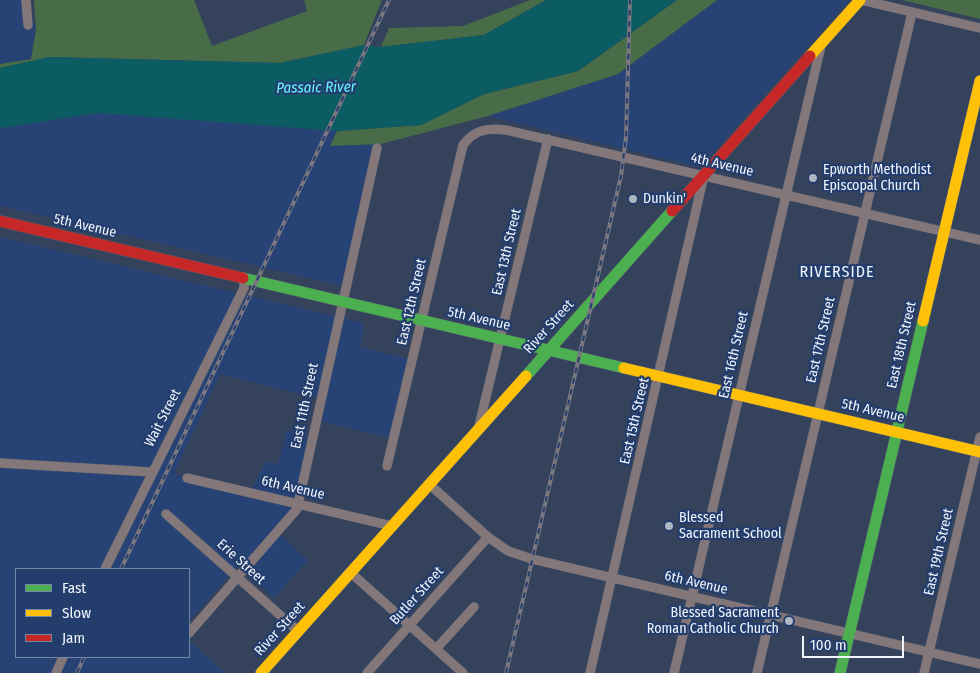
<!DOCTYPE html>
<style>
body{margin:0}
#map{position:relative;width:980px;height:673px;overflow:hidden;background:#34425c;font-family:"Fira Sans Condensed",sans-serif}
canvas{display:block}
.legend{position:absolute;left:15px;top:568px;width:175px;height:90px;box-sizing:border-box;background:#233d6d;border:1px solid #7587a6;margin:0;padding:6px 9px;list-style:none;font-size:15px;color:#f1f5fb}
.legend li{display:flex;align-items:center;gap:10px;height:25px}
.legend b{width:25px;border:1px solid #7587a6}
.scale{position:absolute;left:802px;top:636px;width:102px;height:22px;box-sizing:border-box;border:2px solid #f1f5fb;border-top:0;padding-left:6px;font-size:15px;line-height:18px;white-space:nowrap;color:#f1f5fb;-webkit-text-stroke:4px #233d6d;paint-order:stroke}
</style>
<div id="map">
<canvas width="980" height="673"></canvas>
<ul class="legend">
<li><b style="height:6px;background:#4caf50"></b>Fast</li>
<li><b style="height:6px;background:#ffc107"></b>Slow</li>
<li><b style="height:6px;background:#c62828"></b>Jam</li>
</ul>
<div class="scale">100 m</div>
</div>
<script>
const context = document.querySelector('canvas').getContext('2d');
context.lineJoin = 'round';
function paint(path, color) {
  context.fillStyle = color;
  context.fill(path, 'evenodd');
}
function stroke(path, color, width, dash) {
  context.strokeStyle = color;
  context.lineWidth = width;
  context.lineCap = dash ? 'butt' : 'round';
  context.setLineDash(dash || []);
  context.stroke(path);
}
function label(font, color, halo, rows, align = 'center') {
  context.font = font + ' "Fira Sans Condensed",sans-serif';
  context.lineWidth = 4.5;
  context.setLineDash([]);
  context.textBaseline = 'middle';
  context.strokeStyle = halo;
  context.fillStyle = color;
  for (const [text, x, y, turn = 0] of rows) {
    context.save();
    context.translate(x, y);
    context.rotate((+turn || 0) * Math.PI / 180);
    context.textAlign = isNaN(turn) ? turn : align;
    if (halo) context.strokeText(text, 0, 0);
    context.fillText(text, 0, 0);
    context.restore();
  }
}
const built = new Path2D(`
 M0,0H22L23,24L36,23L31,59L0,64Z
 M717,0H849L700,167L488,116L618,74Z
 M99,113L337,131L331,146L381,144L347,287L0,206V128Z
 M0,237L364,323L360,347L413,360L394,439L316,420L320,399L220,374L174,474L250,493L265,462L278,464L287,430L312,435L303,505L278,533L308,560L274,598L238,565L189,621V569H16V657H189V641L225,673H0Z`);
const green = new Path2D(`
 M34,0H194L212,46L307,11L304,0H382L364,45L280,63L50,57L0,68V64L31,59L36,30Z
 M530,0H546L484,35L381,47L389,28L463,26Z
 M677,0H717L618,74L488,116L381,144L330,146L337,131L421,125L484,94L578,71Z
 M902,0H980V19Z`);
const water = new Path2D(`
 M546,0H677L578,71L484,94L421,125L337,131L99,113L0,128V68L50,57L280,63L364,45L381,47L484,35Z`);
const street = new Path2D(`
 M26,0L28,25
 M861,0L980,28
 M479,426L548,139
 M0,463L151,472
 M387,466L463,145C475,129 488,128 506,130L980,240
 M187,478L392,526
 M429,484L488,537L508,551L532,559L980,664
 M166,514L298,631
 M105,569L244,288V278
 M350,572L463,673
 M189,633L297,509L377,148
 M436,649L474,607
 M56,673L63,657
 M367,673L488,537
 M590,673L704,175
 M674,673L821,46
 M757,673L912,13
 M924,673L980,437`);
const fast = new Path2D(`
 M243,278L624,368
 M526,376L672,211
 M840,673L923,321`);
const slow = new Path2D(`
 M810,56L860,0
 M923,321L980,81
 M624,368L980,452
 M261,673L526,376`);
const jam = new Path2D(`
 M672,211L810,56
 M0,221L243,278`);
const rail = new Path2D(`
 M121,569L389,0
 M77,673L84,657
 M506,673L621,176L626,137L630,0`);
const markers = [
 [813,178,5,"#afb6c3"],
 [633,199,5,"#afb6c3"],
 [669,526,5,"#afb6c3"],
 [789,621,5,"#afb6c3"]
];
const streetNames = [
 ["4th Avenue",722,165,13],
 ["5th Avenue",85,226,13],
 ["East 13th Street",507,252,-77],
 ["East 12th Street",412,302,-77],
 ["5th Avenue",479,319,13],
 ["River Street",549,327,-48],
 ["East 17th Street",821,340,-77],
 ["East 18th Street",902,345,-77],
 ["East 16th Street",734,355,-77],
 ["East 11th Street",305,406,-78],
 ["5th Avenue",873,411,13],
 ["Wait Street",163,418,-63],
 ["East 15th Street",635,421,-77],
 ["6th Avenue",293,488,13],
 ["East 19th Street",939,552,-77],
 ["Erie Street",241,562,42],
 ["6th Avenue",696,583,13],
 ["Butler Street",417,596,-48],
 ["River Street",280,629,-48]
];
const poiNames = [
 ["Epworth Methodist",823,170],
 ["Episcopal Church",823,186],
 ["Dunkin'",643,199],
 ["Blessed",679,518],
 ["Sacrament School",679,534],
 ["Blessed Sacrament",779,613,"right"],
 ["Roman Catholic Church",779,629,"right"]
];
const waterNames = [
 ["Passaic River",316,88,-1]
];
const quarterNames = [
 ["RIVERSIDE",837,273]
];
paint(built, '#274375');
paint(green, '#486b48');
paint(water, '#0c5c63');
stroke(street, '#525c6f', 10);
stroke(fast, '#525c6f', 12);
stroke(slow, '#525c6f', 12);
stroke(jam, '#525c6f', 12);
stroke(street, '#84777a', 9);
stroke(fast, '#4caf50', 11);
stroke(slow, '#ffc107', 11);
stroke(jam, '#c62828', 11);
stroke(rail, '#7a7780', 4);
stroke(rail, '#233d6d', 2, [5.5]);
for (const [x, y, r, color] of markers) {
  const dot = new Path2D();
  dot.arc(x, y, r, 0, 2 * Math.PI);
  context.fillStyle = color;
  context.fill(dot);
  stroke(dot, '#233d6d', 2);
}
label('14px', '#f1f5fb', '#233d6d', streetNames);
label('14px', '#f1f5fb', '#233d6d', poiNames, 'left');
label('italic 15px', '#67f4fe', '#233d6d', waterNames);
context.letterSpacing = '1px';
label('16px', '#f1f5fb', '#233d6d', quarterNames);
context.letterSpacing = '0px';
</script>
